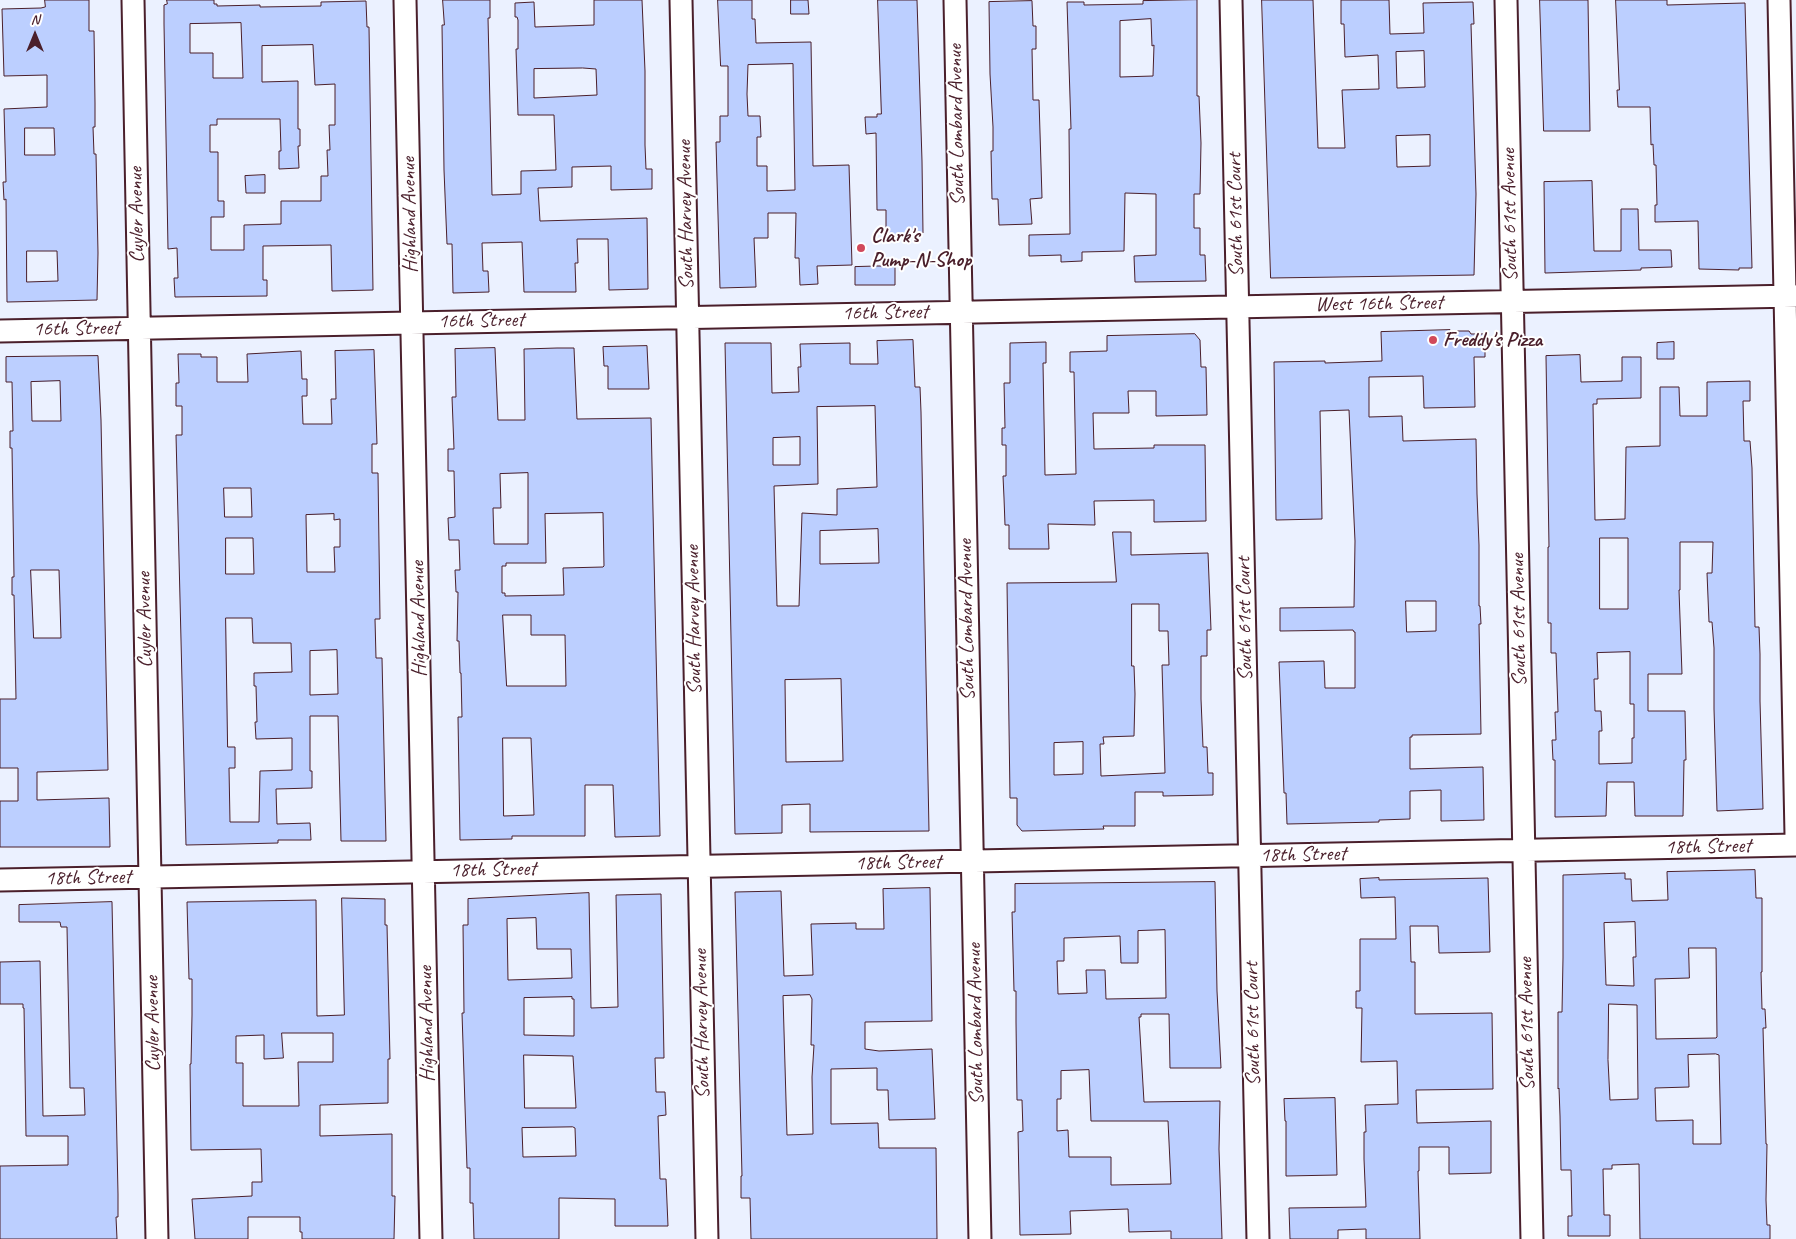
<!DOCTYPE html>
<style>
body{margin:0}
#map{position:relative;width:1796px;height:1239px;overflow:hidden;background:#ebf1ff;font-family:Caveat,sans-serif}
canvas{display:block}
.north{position:absolute;left:10px;top:10px;width:50px;height:50px;-webkit-text-stroke:4px #fff;paint-order:stroke;rotate:0deg;font-size:14px;font-weight:700;line-height:20px;text-align:center;color:#4a1f2b}
.north::after{content:'';display:block;margin:auto;width:18px;height:22px;background:#4a1f2b;clip-path:polygon(50% 0,100% 100%,50% 72%,0 100%)}
</style>
<div id="map">
<canvas width="1796" height="1239"></canvas>
<div class="north">N</div>
</div>
<script>
const context = document.querySelector('canvas').getContext('2d');
context.lineJoin = 'round';
function paint(path, color) {
  context.fillStyle = color;
  context.fill(path, 'evenodd');
}
function stroke(path, color, width, dash) {
  context.strokeStyle = color;
  context.lineWidth = width;
  context.lineCap = dash ? 'butt' : 'round';
  context.setLineDash(dash || []);
  context.stroke(path);
}
function label(font, color, halo, rows, align = 'center') {
  context.font = font + ' Caveat,sans-serif';
  context.lineWidth = 4;
  context.setLineDash([]);
  context.textBaseline = 'middle';
  context.strokeStyle = halo;
  context.fillStyle = color;
  for (const [text, x, y, turn = 0] of rows) {
    context.save();
    context.translate(x, y);
    context.rotate((+turn || 0) * Math.PI / 180);
    context.textAlign = isNaN(turn) ? turn : align;
    if (halo) context.strokeText(text, 0, 0);
    context.fillText(text, 0, 0);
    context.restore();
  }
}
const building = new Path2D(`
 M45,0H89V31H94L95,103V127H93L94,154H96L98,253L97,300L7,302L6,199L4,200L3,182H6L4,109L47,107V75L4,76L2,9L41,8L45,7ZM25,128H54L55,155H25ZM27,251H57L58,281L27,282Z
 M167,0H214V4H217V6L260,5V7L321,6V2L366,1L367,27H369L373,290L332,291L331,245L263,246V280H267V296L175,297L174,278H178L177,248L168,249L164,24V5L167,4ZM241,23L243,78H213V53H190V24ZM313,45L315,85L335,84V125H329L330,150H327L328,176H321V201H281V224L244,225V250H211V217H224V201H218V152H210V125H217V119H280L281,151H279V169L299,168L298,146H300V129H298V81L262,82V46Z
 M443,0H490V18H488L492,195L521,194V171L556,170L554,115H518L516,49H518V20L517,17H515V3L534,2L535,27L594,25V0H642L645,71V145L646,169H652V189L611,190V166L572,167V187L538,188L540,221L647,218L648,289L609,290L608,239H577L578,263H575L576,292H524L522,242L482,243L483,271H488L489,292L453,293L452,244H447L444,170L442,25H444ZM583,68L596,69L597,95L534,98V69Z
 M718,0H752V19H755L756,43L811,42L813,166L849,165L852,265L817,266L818,284L800,285L799,258H795L796,213H768V238H754L756,287L720,288L716,142H720V116H728V66H721ZM793,64L795,190L767,191V166H757V137H761L760,116H748L747,94L748,65Z
 M791,0H808L809,14H791Z
 M878,0H917L922,161L923,233H919V234L886,235V210H877L876,133L866,134L865,117H877V114H881Z
 M1197,0V96H1199L1201,143L1200,194H1194V228H1200V255H1205L1206,281L1135,282L1134,256L1156,255V194L1125,193L1124,251L1082,252V261L1061,262V255L1029,256V235L1070,234L1069,129H1071L1067,2H1084V5L1143,4V1ZM1151,19L1152,46L1154,45L1153,76L1120,77V21Z
 M1262,0H1313L1318,148H1345L1342,90L1379,89L1378,55L1345,57L1344,24H1341V0H1389L1390,34L1424,33L1423,3L1473,2L1474,24H1471L1476,194L1474,275L1271,278ZM1424,51L1425,87L1397,88L1396,52ZM1430,135V166L1397,167L1396,136Z
 M1540,0H1588L1590,131H1544Z
 M1616,0H1667V5L1745,3L1752,268H1739V270L1699,269L1698,221L1655,222V205H1657L1656,165H1654L1653,144L1651,145L1650,107H1618L1617,90H1619Z
 M1032,1L1033,26H1036V49H1032L1033,100H1039L1042,198L1030,199L1032,224L999,225L998,199H992L991,151H993V127L990,74L989,2Z
 M265,175V193H246L245,176Z
 M1592,181L1594,251H1621V209H1638L1639,250H1671L1672,267L1641,268V270L1545,273L1544,182Z
 M877,266H895V285H855V267Z
 M1450,330V331H1469L1471,334H1485V357H1474L1475,407L1424,408L1423,376L1369,377V417L1402,416L1403,441L1476,439L1477,494L1479,545V606H1480L1481,624H1479L1481,734L1412,735V737H1410V769L1483,767L1484,820L1441,821V790L1410,791V819L1379,820V822L1287,824L1286,793H1284L1279,662L1324,661L1325,688H1355V632H1354L1353,630L1280,631V608L1354,607L1355,541L1349,410L1320,411L1322,519L1276,520L1274,362L1325,361V363L1382,361L1381,332ZM1406,601H1436V631L1407,632Z
 M1195,334L1200,340L1201,367H1206L1207,415L1156,416V391H1128L1129,413H1093L1094,449L1154,448V445H1205L1206,521L1154,522V500L1094,501L1095,525L1048,524L1049,549H1009V525H1005L1004,498L1003,476H1006V445H1002V428H1005L1004,383H1010V343L1046,342V363H1043L1045,475L1076,474L1074,372H1070V352L1107,351V336Z
 M913,340L915,387H920L921,412L929,831L810,832V804L782,805V833L735,834L725,343H771L772,393L799,392L798,367H801L800,344L850,343V364H878L877,341ZM875,406L877,487L837,489V515L802,513L799,606H777L774,486L818,484L817,407ZM800,437V465H773V438ZM878,529L879,563L820,564V531ZM841,679L843,761L786,762L785,680Z
 M1674,342V359H1657V343Z
 M647,346L649,389H608V366H604L603,347Z
 M495,348L498,420H525L524,349L557,348H574L577,419L651,418L660,836L615,837L613,785H585V836H512V839L460,840L458,717H462L461,673H460L459,641H457L458,592H456L455,570H460L459,540H449L448,518L455,517L454,471H448V449H454L452,397H456L455,349ZM528,473V544H494L493,508H501L500,474ZM603,513L604,566L603,567L563,568L564,595L505,596V593H502V566H506V563H546L545,514ZM503,615H531V635H565L566,686H507ZM503,738H531L534,815L504,816Z
 M374,350L377,444H372V473H378L380,619H375L376,658H382L386,841H341L338,716H310V771H312V788L276,789L277,824L310,823L311,840H278V843L237,844L186,845L176,435H182V406H176V383H179L178,354H201V357H217V382H248L247,354L301,351L302,379H307V396H302L303,424H332L331,399H336L335,351ZM224,488H251L252,517H225ZM334,514V520L340,519V547H334L335,572H307L306,515ZM226,538H253L254,574H226ZM226,618H252L253,643H291L292,672L254,673V686H256L257,722H255L256,739L292,738V770L260,771L259,822H230L229,768H235V747H228ZM337,650L338,694L310,695V651Z
 M1580,355L1581,382L1622,381V357H1641V398L1597,399V404H1593L1595,520L1625,519L1626,447L1660,446V387H1679L1680,416H1707V382L1750,381V401H1743L1744,441H1750L1752,468L1755,627H1759L1760,654V701L1763,809L1717,811L1714,709V648L1712,622H1709L1707,573H1712L1713,542H1680V590H1679L1682,674H1648V711H1685L1686,760H1684L1683,816H1635L1634,782H1607L1606,816L1555,817V760H1553L1552,740H1556L1555,712H1558L1556,653H1551V623H1548V547H1549L1546,356ZM1600,538H1628V609H1600ZM1630,652V704H1634V738H1632V763L1599,764V731H1602L1601,711H1595L1594,679H1598L1597,653Z
 M98,356L101,420L108,770L37,772V800L109,798L110,847H0V801H18V768H0V699H16L14,595H12V577H14L12,448H10V431H13L12,382H6V357ZM60,381L61,421H32L31,382ZM31,570H59L61,638H34Z
 M1113,532H1131V555L1208,553L1211,630H1207V656H1201V699L1203,747H1207L1208,773H1213V795L1163,796V792H1135V826H1103L1104,829L1022,831L1017,825V798H1010L1007,583L1116,582ZM1132,604H1159V631H1168L1169,665H1162L1165,773L1101,776L1100,744H1104L1103,737L1134,736L1135,694L1134,666H1132ZM1083,742V774L1054,775V743Z
 M1755,870L1756,898H1762V972H1761L1762,1009H1765L1766,1028H1763L1766,1144H1767L1766,1200L1767,1225H1770V1239H1640L1639,1164L1612,1165V1169H1603L1604,1215H1610V1236H1568V1216H1572L1571,1170H1561L1560,1116L1559,1088L1558,1089V1012H1562L1563,958V875L1625,873V879H1631L1632,901L1668,900L1667,872ZM1635,922L1636,957H1633L1634,986L1606,985L1604,923ZM1689,948H1716L1717,1037L1716,1038L1656,1039L1655,979L1689,978ZM1609,1004L1637,1005L1638,1099L1610,1100L1608,1060ZM1716,1054L1719,1055L1721,1144H1693V1120L1656,1121L1655,1088L1689,1087L1688,1055Z
 M1379,878V880L1488,878L1490,952L1439,953L1438,926H1410L1411,962H1415V1014L1492,1013L1493,1089L1416,1090L1417,1123L1491,1121V1173L1449,1174V1147H1419V1171H1418L1420,1239H1366V1229L1338,1230V1239H1290L1289,1208L1366,1207L1364,1159V1132H1366L1365,1105L1398,1104L1397,1061L1361,1062L1362,1008H1356V991H1360V939H1396L1395,897L1361,898L1360,879Z
 M1215,882L1217,991L1221,1068H1170L1169,1014H1141V1017H1139L1144,1102L1220,1101L1219,1149L1222,1239H1171V1231L1129,1232L1128,1209L1070,1211L1071,1234L1020,1235L1018,1132L1023,1131L1022,1100H1017L1016,1022V991H1014L1012,912H1015V884ZM1165,930L1166,998L1106,999L1105,970H1086L1087,993L1058,994L1057,961H1064V938L1120,936L1121,963H1138V931ZM1089,1070L1091,1121H1168L1171,1184L1111,1185V1157H1069L1068,1130L1057,1131V1099H1061V1071Z
 M930,888L932,1021L865,1022V1049L879,1051L932,1049L935,1119L889,1120L888,1090H877V1068L831,1069V1124L878,1123L879,1148H936L937,1239H751L750,1198H741V1176H742L735,892L781,891L784,976L813,975L811,924L856,923V929H884L883,889ZM810,995L812,999L811,1045H814L812,1077L813,1134L787,1135L783,996Z
 M589,893L591,1008L618,1007L616,895L661,894L664,1058H655L656,1092H665L666,1115L658,1116L660,1179H666L668,1226H615V1199L559,1198V1239H474L473,1203H470V1168H467L462,1013H464L463,925H468V899ZM536,918L537,949H571L572,978L508,980L507,919ZM572,997V999H574V1036L524,1035V998ZM524,1055L573,1056L576,1108H525ZM573,1127L575,1128L576,1156L523,1157L522,1128Z
 M342,898L385,899V925H387L390,1059H388V1103L320,1105V1136L392,1134V1196H395L394,1239H302V1232H300V1217H248V1239H195L192,1199L252,1196V1182H262L261,1149L191,1150L190,1064H191L192,1015V979H189L187,902L316,900L317,1016L344,1015ZM282,1033H333V1062H298L299,1106H243V1063H236V1036L264,1035V1059L283,1058Z
 M112,902L118,1194V1217H116L117,1239H0V1166L68,1165V1136H26L24,1008H23V1004H0V962L40,961L43,1116L85,1115L84,1088H70L67,927H61L60,922H19V905Z
 M1335,1098L1337,1175L1286,1176V1121H1285L1284,1099Z`);
const minor = new Path2D(`
 M133,0L157,1239
 M405,0L431,1239
 M681,0L707,1239
 M955,0L980,1239
 M1231,0L1258,1239
 M1506,0L1532,1239
 M1779,0L1796,835
 M0,331L1796,296
 M0,880L1796,845`);
const markers = [
 [861,248,5,"#d1495b"],
 [1433,340,5,"#d1495b"]
];
const streetNames = [
 ["South Lombard Avenue",957,125,-91],
 ["Cuyler Avenue",137,215,-91],
 ["Highland Avenue",410,215,-91],
 ["South Harvey Avenue",686,215,-91],
 ["South 61st Court",1236,215,-91],
 ["South 61st Avenue",1510,215,-91],
 ["West 16th Street",1379,304,-1],
 ["16th Street",885,313,-1],
 ["16th Street",481,321,-1],
 ["16th Street",76,329,-1],
 ["Highland Avenue",419,619,-91],
 ["South 61st Court",1245,619,-91],
 ["Cuyler Avenue",145,620,-91],
 ["South Harvey Avenue",694,620,-91],
 ["South Lombard Avenue",967,620,-91],
 ["South 61st Avenue",1519,620,-91],
 ["18th Street",1708,847,-1],
 ["18th Street",1303,855,-1],
 ["18th Street",898,863,-1],
 ["18th Street",493,870,-1],
 ["18th Street",88,878,-1],
 ["Cuyler Avenue",153,1024,-91],
 ["Highland Avenue",427,1024,-91],
 ["South Harvey Avenue",702,1024,-91],
 ["South Lombard Avenue",976,1024,-91],
 ["South 61st Court",1253,1024,-91],
 ["South 61st Avenue",1527,1024,-91]
];
const poiNames = [
 ["Clark's",871,236],
 ["Pump-N-Shop",871,260],
 ["Freddy's Pizza",1443,340]
];
paint(building, '#bccfff');
stroke(building, '#4a1f2b', 1);
stroke(minor, '#4a1f2b', 25);
stroke(minor, '#fff', 21);
for (const [x, y, r, color] of markers) {
  const dot = new Path2D();
  dot.arc(x, y, r, 0, 2 * Math.PI);
  context.fillStyle = color;
  context.fill(dot);
  stroke(dot, '#fff', 2);
}
label('21px', '#4a1f2b', '#fff', streetNames);
label('bold 21px', '#4a1f2b', '#fff', poiNames, 'left');
</script>
